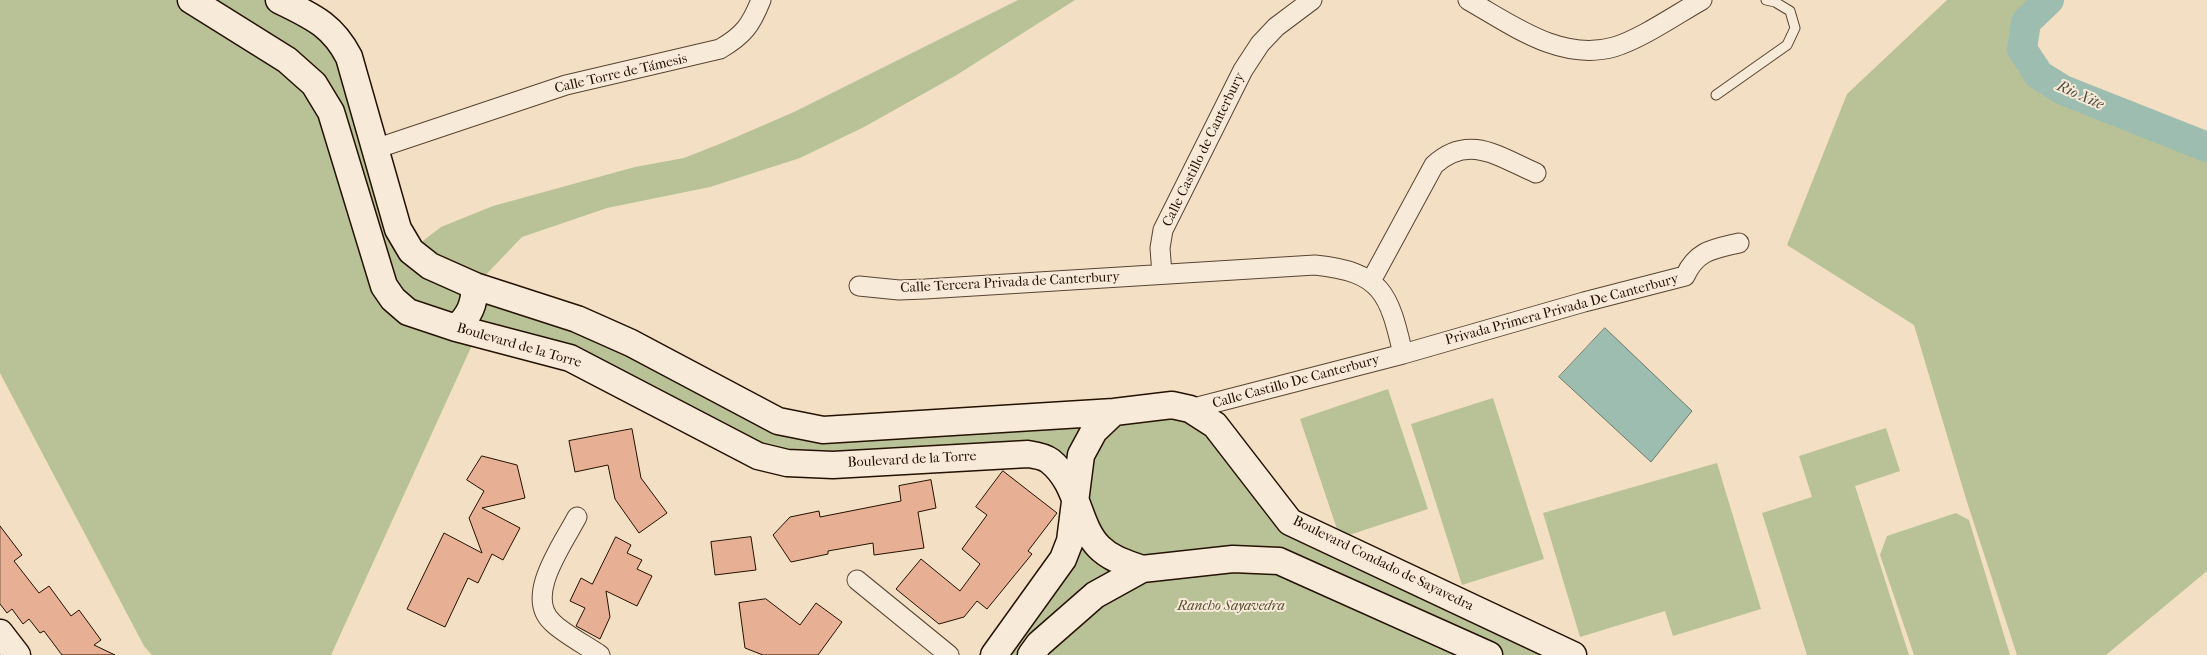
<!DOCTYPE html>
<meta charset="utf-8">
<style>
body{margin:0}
canvas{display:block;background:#f3dfc3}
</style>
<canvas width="2207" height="655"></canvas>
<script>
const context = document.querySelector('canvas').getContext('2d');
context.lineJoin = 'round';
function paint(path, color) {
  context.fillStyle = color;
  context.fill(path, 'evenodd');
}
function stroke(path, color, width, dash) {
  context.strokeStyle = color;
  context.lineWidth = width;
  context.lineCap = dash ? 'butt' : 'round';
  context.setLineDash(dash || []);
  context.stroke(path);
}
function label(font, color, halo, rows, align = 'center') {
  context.font = font + ' "IM FELL French Canon",serif';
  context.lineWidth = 4;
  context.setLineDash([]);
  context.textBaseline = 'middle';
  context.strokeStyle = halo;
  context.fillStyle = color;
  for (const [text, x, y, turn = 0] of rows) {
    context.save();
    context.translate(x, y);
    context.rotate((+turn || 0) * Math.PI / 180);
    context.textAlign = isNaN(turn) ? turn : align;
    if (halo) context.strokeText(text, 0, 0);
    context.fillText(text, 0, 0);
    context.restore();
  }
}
const green = new Path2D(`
 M0,0H279L339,38L411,250L441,227L493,206L635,167L684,158L727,141L794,112L1018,0H1075L955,76L864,127L800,158L710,187L607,208L522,237L476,285L778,421L1189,411L1290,522L1573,655H994L1070,541L1114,557L1050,458L787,463L570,358L478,332L331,655H152L144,646L0,373Z
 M1947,0H2049L2026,22L2022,49L2039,75L2063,90L2207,147V571L2106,655H2017L1967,502L1914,325L1787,245L1847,94Z
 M1388,389L1428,509L1340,538L1300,419Z
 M1493,398L1544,559L1462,585L1411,424Z
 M1886,428L1900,471L1855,486L1909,655H1807L1762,513L1812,497L1799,456Z
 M1717,463L1761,609L1673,636L1665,611L1580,637L1543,513Z
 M1956,513L1969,520L2010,655H1914L1880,555L1887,536Z`);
const water = new Path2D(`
 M1605,328L1692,411L1651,462L1559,377Z`);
const river = new Path2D(`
 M2049,0L2026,22L2022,49L2039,75L2063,90L2207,147`);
const building = new Path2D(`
 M632,429L641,478L667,513L639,533L615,499L608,465L575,472L569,441Z
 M482,456L517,465L525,498L482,508L520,528L503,560L492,554L478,583L468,578L445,627L407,609L444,533L482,553L469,518L484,491L467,480Z
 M1003,471L1057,513L1028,551L1032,554L987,609L977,601L964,617L939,624L896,589L921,559L960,591L980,564L962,549L987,515L976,507Z
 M931,480L936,508L918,512L924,548L874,555L873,543L828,551V554L791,562L773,535L790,517L819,511L820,517L901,501L899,486Z
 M0,526L22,555L14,561L39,593L49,586L71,616L79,610L101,640L94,645L115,655H62L44,631L40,633L29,619L23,624L12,609L7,613L0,604Z
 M616,537L631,545L627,553L642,560L637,569L652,576L637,606L606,591L610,617L600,639L576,626L585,608L570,601L581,578L592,584Z
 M751,537L756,570L715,575L711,542Z
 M766,599L800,625L816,603L842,622L818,655H763L745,648L739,603Z`);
const lane = new Path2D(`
 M1716,95L1787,45L1795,28L1790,11L1775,2L1766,0`);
const street = new Path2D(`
 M1468,0C1512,25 1561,62 1614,47C1641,39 1677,14 1702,0
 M375,149L566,85L720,49C744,35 751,25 761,0
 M1162,274L1160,248L1163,230L1243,70L1260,44L1276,27L1312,0
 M1371,281L1434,165C1469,133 1499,157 1536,173
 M859,286L899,290L925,289L1315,265C1382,272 1389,293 1403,354
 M1190,409L1403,354L1584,302L1685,276C1697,250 1714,249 1739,243
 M577,517C563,544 524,596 552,622C561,632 587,646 600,655
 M857,580L949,655`);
const secondary = new Path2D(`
 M191,0L287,60L314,84L331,112L384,286L393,299L408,312L456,328L570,358L758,456L787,463L833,465L1028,454C1035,455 1045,457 1050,461C1079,484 1077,525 1099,547C1111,559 1126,563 1142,569
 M279,0C311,16 332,24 349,57L398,229L411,251L430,266L475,286L577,319L631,343L778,421L823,430L1114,412L1172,405L1190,409L1215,425L1290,522L1573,655
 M456,328C470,315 474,305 475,286
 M0,633L17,655
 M994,655L1063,559L1070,541L1081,455L1094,431L1114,412
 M1031,655L1039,644L1095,595L1142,569L1233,559L1279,561L1489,655`);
const streetNames = [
 ["Calle Torre de Támesis",621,74,-13],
 ["Calle Castillo de Canterbury",1204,150,-64],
 ["Calle Tercera Privada de Canterbury",1010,283,-3],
 ["Privada Primera Privada De Canterbury",1562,310,-15],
 ["Boulevard de la Torre",519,346,16],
 ["Calle Castillo De Canterbury",1296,382,-15],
 ["Boulevard de la Torre",912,460,-3],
 ["Boulevard Condado de Sayavedra",1383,564,26]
];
const parkNames = [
 ["Rancho Sayavedra",1231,607]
];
const waterNames = [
 ["Rio Xite",2080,96,24]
];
paint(green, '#b8c296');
paint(water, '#9cbdaf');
stroke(water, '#6c7869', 1);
stroke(river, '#9cbdaf', 30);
paint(building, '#e7af93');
stroke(building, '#241100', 1);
stroke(lane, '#584431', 11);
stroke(street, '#584431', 21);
stroke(secondary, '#241100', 29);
stroke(lane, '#f7ead8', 9);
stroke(street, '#f7ead8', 19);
stroke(secondary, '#f7ead8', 26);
label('14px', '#241100', '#f7ead8', streetNames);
label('italic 14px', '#584f34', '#f7ead8', parkNames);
label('italic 15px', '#4e4d3d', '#f7ead8', waterNames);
</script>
